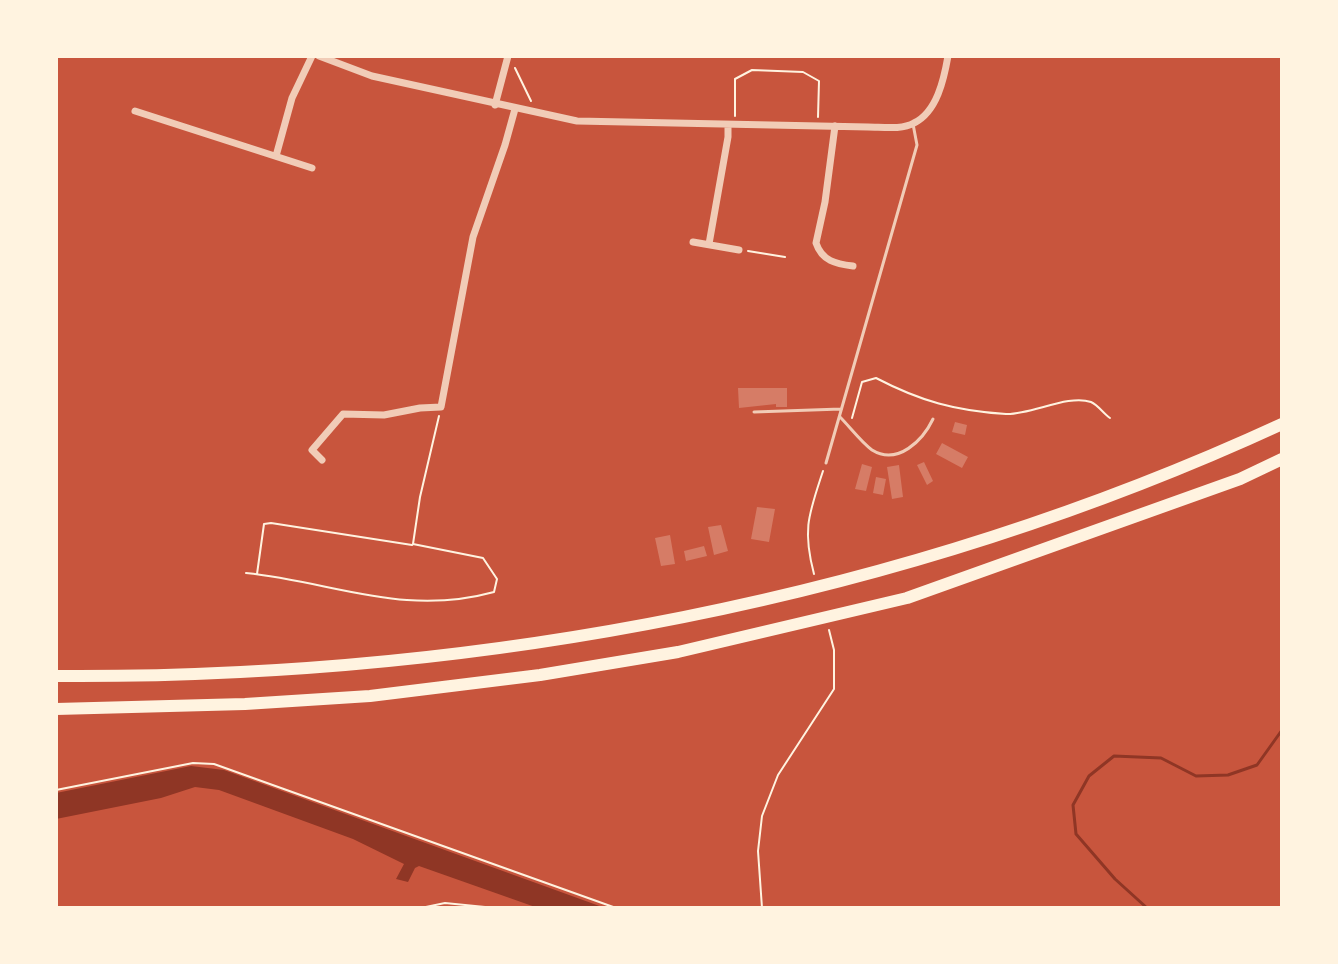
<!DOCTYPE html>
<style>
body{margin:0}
#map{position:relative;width:1338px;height:964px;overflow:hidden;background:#c8553d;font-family:"Work Sans",sans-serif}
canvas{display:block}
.frame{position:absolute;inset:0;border:58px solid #fff3e0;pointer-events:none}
</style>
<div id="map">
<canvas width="1338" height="964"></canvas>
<div class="frame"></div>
</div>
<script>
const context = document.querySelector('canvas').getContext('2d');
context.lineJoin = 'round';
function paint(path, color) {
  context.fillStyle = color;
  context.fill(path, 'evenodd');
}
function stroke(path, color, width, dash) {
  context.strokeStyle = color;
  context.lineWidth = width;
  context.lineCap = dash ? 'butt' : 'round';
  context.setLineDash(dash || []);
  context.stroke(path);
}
const water = new Path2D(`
 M191,766L224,770L605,908H538L419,866L415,868L408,882L396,879L404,864L353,839L219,790L195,787L161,798L56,819V793Z`);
const stream = new Path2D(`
 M1147,908L1115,879L1076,834L1073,805L1089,776L1114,756L1161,758L1196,776L1228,775L1257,765L1282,730`);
const building = new Path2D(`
 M738,388H787V407H776V404L739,408Z
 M955,422L967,425L965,435L952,432Z
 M942,443L968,457L962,468L936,454Z
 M924,462L933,481L927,485L917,465Z
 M862,464L872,467L866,491L855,489Z
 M899,465L903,497L892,499L887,467Z
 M876,477L886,479L883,495L873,493Z
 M757,507L775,509L769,542L751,539Z
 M721,525L728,551L714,555L708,527Z
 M670,535L675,564L661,566L655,538Z
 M704,546L707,556L686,561L684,551Z`);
const path = new Path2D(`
 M515,68L531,101
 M735,116V79L752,70L803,72L819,81L818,117
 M748,251L785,257
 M852,418L862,382L876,378C920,401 956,411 1006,414C1031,415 1068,394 1091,402C1098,405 1104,414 1110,418
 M246,573C334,582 403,617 494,592L497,579L483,558L413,544L420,497L439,416
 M257,574L264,524L271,523L412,545
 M814,574C802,529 809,514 823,471
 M56,790L193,763L214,764L616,908
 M421,908L445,903L495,908
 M762,908L758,851L762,816L778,775L834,689V650L829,630`);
const service = new Path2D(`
 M754,412L841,409
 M840,417C850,427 861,442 872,450C898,466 923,440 933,419
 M826,463L917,145L913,124`);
const minor = new Path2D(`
 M319,56L372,76L577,121L868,127C882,127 902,130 914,123C937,112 944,79 948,56
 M495,105L508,56
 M135,111L312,168
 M835,126L825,202L816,243C822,261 836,264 853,266
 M276,156L292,98L312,56
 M693,242L739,250
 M709,244L728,137V125
 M322,460L312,450L343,414L384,415L420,408L441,407L473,237L505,145L515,109`);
const motorway = new Path2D(`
 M56,676C476,679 900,600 1282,424
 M56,709L245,704L370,696L540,675L678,652L907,598L1240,479L1282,459`);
paint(water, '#8f3625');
stroke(stream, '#8f3625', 3);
paint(building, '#d67c66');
stroke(path, '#fff3e0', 2);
stroke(service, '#f1ccb7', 3);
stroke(minor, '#f1ccb7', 7);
stroke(motorway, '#fff3e0', 12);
</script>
